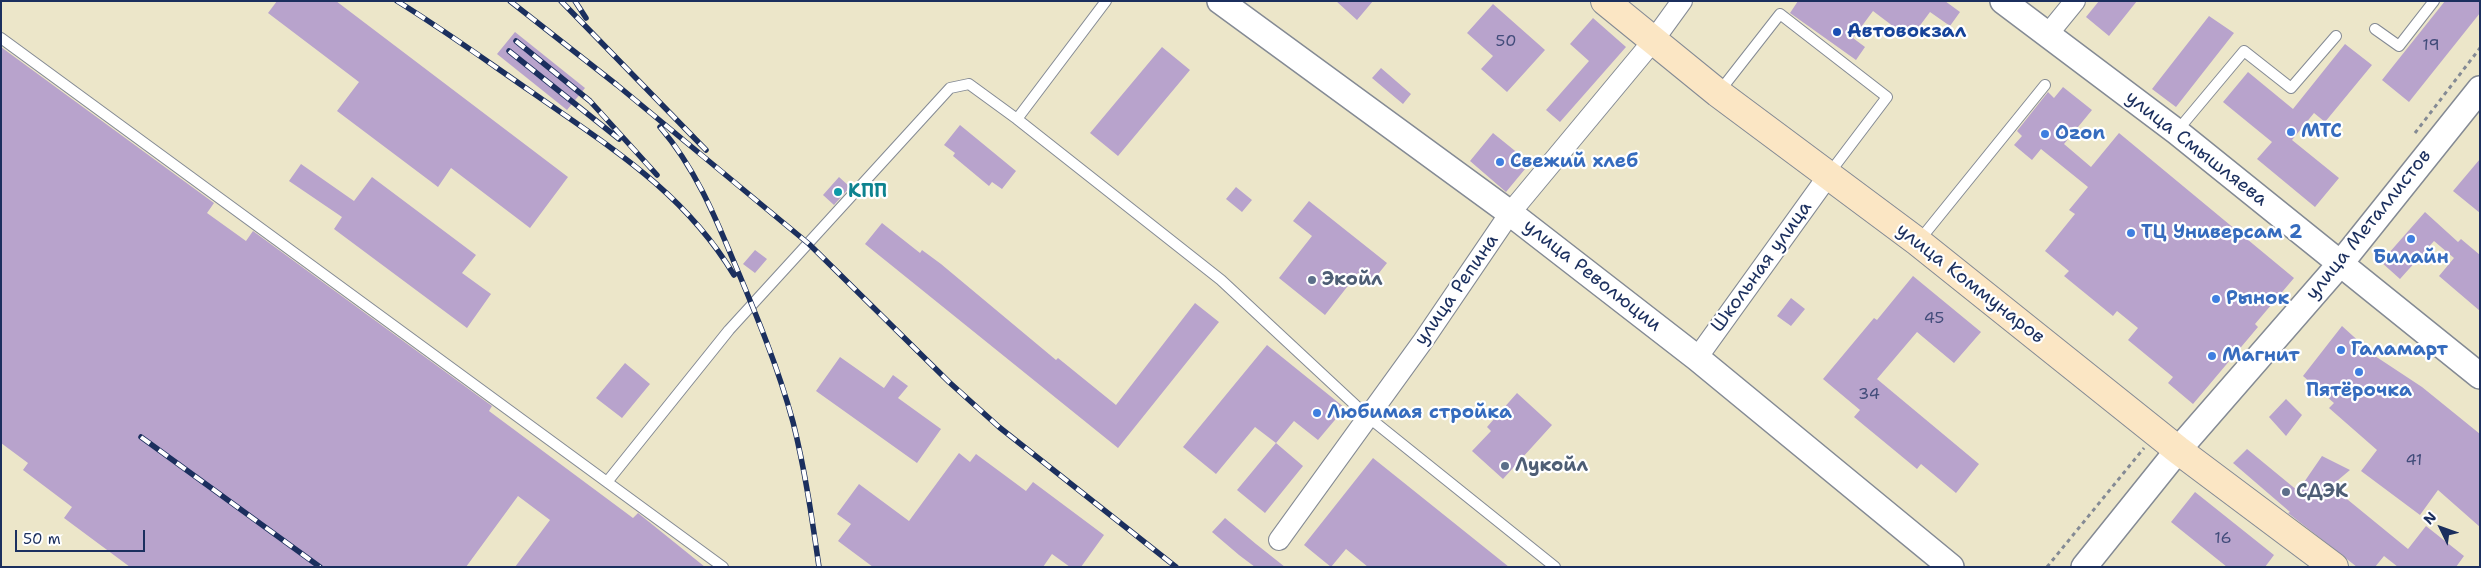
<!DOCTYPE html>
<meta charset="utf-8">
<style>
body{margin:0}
#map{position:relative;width:2481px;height:568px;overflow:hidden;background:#ece6c9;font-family:"Shantell Sans",sans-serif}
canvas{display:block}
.frame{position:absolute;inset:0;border:2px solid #1b2f5e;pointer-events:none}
.north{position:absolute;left:2416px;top:503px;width:50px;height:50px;-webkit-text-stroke:4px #fff;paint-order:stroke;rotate:312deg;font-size:14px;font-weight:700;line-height:20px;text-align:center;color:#1b2f5e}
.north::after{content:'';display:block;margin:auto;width:18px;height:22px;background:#1b2f5e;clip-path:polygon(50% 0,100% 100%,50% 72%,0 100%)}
.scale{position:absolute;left:15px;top:530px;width:130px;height:22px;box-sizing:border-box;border:2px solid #1b2f5e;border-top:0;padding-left:6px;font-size:15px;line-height:18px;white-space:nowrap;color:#1b2f5e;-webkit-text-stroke:4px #fff;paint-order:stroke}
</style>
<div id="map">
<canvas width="2481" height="568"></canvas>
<div class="frame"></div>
<div class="north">N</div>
<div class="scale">50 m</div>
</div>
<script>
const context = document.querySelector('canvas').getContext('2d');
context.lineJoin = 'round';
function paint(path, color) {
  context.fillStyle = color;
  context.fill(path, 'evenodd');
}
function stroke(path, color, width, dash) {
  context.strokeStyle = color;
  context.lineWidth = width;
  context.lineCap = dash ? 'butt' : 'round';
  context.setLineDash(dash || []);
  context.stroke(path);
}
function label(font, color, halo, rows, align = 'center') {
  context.font = font + ' "Shantell Sans",sans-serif';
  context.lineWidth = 4.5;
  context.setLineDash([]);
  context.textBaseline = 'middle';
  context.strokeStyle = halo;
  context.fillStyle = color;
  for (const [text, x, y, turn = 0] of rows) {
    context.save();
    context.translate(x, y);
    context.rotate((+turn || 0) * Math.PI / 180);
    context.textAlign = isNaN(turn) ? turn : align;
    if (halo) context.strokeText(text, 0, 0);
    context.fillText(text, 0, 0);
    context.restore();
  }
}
const building = new Path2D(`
 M277,1H336L568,177L530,228L451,168L438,187L337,111L359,82L268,13Z
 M1336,1H1373L1357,20Z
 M1798,1H1945L1960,12L1950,26L1930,12L1910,39L1873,11L1853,38L1865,47L1856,60L1790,13Z
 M2099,1H2137L2109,36L2086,17Z
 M2445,1H2480V13L2409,102L2382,80Z
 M1493,4L1545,50L1507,92L1481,69L1493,56L1467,33Z
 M2209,16L2234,33L2176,107L2152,89Z
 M1593,18L1626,47L1560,122L1546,110L1589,61L1570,44Z
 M515,32L585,88L567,110L497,54Z
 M2345,44L2372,65L2325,122L2314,113L2292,140L2339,178L2315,207L2257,159L2272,142L2223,102L2248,72L2293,109Z
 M1,47L214,203L207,213L246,241L253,231L492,406L489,411L633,518L638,513L705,567H515L550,520L518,496L466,567H130L64,518L72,507L23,470L28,463L1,443Z
 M1162,47L1190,70L1118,156L1090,133Z
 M1381,68L1411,94L1403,104L1372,78Z
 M2063,87L2092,110L2064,144L2091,167L2119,133L2294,278L2255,324L2258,327L2193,404L2168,383L2173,377L2128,340L2138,328L2117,311L2113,316L2064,276L2069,271L2045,251L2075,214L2069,210L2088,187L2041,149L2032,160L2014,145L2022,136L2017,131L2048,92L2054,98Z
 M960,125L1016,171L1002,189L992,182L989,186L953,156L955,153L944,145Z
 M1493,133L1530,163L1506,192L1470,161Z
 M2480,159V213L2453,191Z
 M301,164L354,201L372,177L476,255L462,273L491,294L467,328L334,229L342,217L289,181Z
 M839,177L850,187L834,205L823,195Z
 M1236,187L1252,200L1242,212L1226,199Z
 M1309,201L1387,263L1371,283L1358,273L1325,315L1279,278L1312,236L1293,221Z
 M2425,212L2458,242L2461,239L2480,255V311L2439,276L2454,258L2434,241L2400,279L2381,262Z
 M882,223L920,253L922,250L941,264L1056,360L1058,358L1116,405L1195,303L1219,322L1118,448L865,244Z
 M755,250L767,259L755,273L743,264Z
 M1913,276L1981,332L1954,363L1917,332L1877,379L1979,464L1956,493L1921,464L1917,469L1854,417L1860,410L1823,379L1874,318L1877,320Z
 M1791,298L1805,309L1791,326L1777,316Z
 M2342,326L2375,356L2422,387L2480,434V527L2438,490L2420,515L2361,471L2377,450L2329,408L2334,403L2303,376Z
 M1267,345L1345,408L1318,440L1294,421L1276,443L1255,427L1216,474L1183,447Z
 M840,357L884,388L893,375L908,386L898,398L941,429L917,463L816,391Z
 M625,363L650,384L622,418L596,398Z
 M1517,393L1552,425L1503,479L1472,451L1491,431L1487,427Z
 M2286,399L2302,415L2286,436L2269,417Z
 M1276,443L1303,466L1265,513L1237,490Z
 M2247,449L2298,491L2322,456L2350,470L2331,486L2408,549L2426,526L2464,556L2456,567H2398L2384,556L2375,567H2357L2288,513L2290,512L2233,463Z
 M959,453L970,462L976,454L1026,491L1033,482L1104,535L1081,567H1070L1052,554L1043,567H873L838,541L851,524L837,514L859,484L909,521Z
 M1373,458L1509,567H1368L1346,549L1331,567L1304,545Z
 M2195,492L2274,555L2265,567H2227L2171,522Z
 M1225,518L1256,544L1285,567H1255L1239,555L1212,532Z`);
const path = new Path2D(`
 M2415,133L2480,48
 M2047,567L2144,448`);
const service = new Path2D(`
 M1106,1L1017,119L1221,280L1367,416L1555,567
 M2375,29L2399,46L2434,1
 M1,38L723,567
 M1719,92L1780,14L1887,97L1828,175
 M2177,131L2244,51L2291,88L2336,36
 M1918,242L2045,85
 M607,482L729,330L950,88L969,84L1017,119`);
const minor = new Path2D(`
 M2048,34L2075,1
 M1697,358L1828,176
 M1279,540L1423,341L1510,213L1653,41L1682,1`);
const tertiary = new Path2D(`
 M1220,1L1510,213L1697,358L1951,567
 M2003,1L2177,132L2480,376
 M2084,567L2178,450L2340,264L2480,89`);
const secondary = new Path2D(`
 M1605,1L1718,93L1918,242L2178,450L2334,567`);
const rail = new Path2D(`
 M397,1C444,30 488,62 533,93C610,147 684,192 734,275
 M510,1L617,85L809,244L949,382L999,427L1176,567
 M561,1L706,150
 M575,1L586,18
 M516,41L590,101L657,175
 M509,51L619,139
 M660,127C695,168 714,214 734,262C756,314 778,367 793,422C805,470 812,518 819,567
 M141,437L320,567`);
const markers = [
 [1837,32,5,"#1a4fb4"],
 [2291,132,5,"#3f7fe0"],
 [2045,134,5,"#3f7fe0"],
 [1500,162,5,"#3f7fe0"],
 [838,192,5,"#0f9aa8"],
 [2131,233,5,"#3f7fe0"],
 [2411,239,5,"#3f7fe0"],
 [1312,280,5,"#5c6f8a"],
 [2216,299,5,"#3f7fe0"],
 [2341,350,5,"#3f7fe0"],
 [2212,356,5,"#3f7fe0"],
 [2359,372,5,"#3f7fe0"],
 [1317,413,5,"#3f7fe0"],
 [1505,466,5,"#5c6f8a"],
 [2286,492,5,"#5c6f8a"]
];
const numberNames = [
 ["50",1506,42],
 ["19",2431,46],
 ["45",1934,319],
 ["34",1869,395],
 ["41",2414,461],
 ["16",2223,539]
];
const transitNames = [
 ["Автовокзал",1847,32]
];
const shopNames = [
 ["МТС",2301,132],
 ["Ozon",2055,134],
 ["Свежий хлеб",1510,162],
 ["ТЦ Универсам 2",2141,233],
 ["Билайн",2411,258,"center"],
 ["Рынок",2226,299],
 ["Галамарт",2351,350],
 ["Магнит",2222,356],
 ["Пятёрочка",2359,391,"center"],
 ["Любимая стройка",1327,413]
];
const streetNames = [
 ["улица Смышляева",2196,149,38],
 ["улица Металлистов",2369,225,-51],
 ["Школьная улица",1762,267,-54],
 ["улица Революции",1592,276,38],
 ["улица Коммунаров",1970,284,38],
 ["улица Репина",1457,290,-55]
];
const cultureNames = [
 ["КПП",848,192]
];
const serviceNames = [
 ["Экойл",1322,280],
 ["Лукойл",1515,466],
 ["СДЭК",2296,492]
];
paint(building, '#b8a3cc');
stroke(service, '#848a94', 12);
stroke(minor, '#848a94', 22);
stroke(tertiary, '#848a94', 28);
stroke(secondary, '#848a94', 30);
stroke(path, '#848a94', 3, [4, 4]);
stroke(service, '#fff', 10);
stroke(minor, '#fff', 20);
stroke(tertiary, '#fff', 25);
stroke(secondary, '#fbe6c4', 28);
stroke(rail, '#1b2f5e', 5.5);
stroke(rail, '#fff', 4, [11]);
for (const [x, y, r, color] of markers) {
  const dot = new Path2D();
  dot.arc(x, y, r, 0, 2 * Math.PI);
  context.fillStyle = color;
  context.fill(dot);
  stroke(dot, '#fff', 2);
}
label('16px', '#424c7a', null, numberNames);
label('bold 19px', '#164399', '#fff', transitNames, 'left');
label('bold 19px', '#366cbe', '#fff', shopNames, 'left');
label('19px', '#1b2f5e', '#fff', streetNames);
label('bold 19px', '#0d838f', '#fff', cultureNames, 'left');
label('bold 19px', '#4e5e75', '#fff', serviceNames, 'left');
</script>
